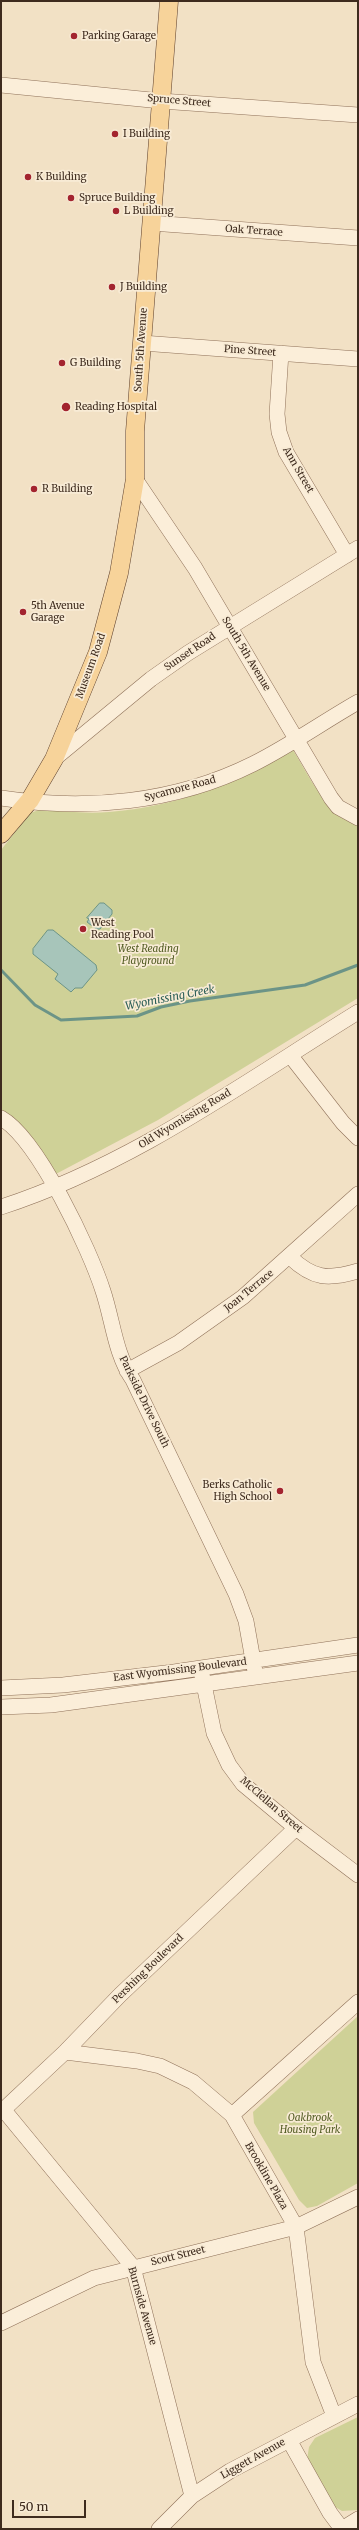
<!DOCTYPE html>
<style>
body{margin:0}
#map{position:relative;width:359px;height:2530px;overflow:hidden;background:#f2e1c5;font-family:Merriweather,serif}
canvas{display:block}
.frame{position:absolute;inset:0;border:2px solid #3e2b1e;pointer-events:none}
.scale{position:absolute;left:12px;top:2500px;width:74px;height:18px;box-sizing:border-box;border:2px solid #3e2b1e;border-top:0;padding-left:5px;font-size:12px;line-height:14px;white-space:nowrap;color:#3e2b1e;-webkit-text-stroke:3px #f8ebd5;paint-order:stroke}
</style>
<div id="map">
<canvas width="359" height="2530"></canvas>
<div class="frame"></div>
<div class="scale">50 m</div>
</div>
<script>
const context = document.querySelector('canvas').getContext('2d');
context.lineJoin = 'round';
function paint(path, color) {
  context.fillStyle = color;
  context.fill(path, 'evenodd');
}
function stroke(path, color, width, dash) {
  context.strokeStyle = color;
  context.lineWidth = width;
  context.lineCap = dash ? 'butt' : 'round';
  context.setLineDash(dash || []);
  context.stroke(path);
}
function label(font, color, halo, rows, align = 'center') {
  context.font = font + ' Merriweather,serif';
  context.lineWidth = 3.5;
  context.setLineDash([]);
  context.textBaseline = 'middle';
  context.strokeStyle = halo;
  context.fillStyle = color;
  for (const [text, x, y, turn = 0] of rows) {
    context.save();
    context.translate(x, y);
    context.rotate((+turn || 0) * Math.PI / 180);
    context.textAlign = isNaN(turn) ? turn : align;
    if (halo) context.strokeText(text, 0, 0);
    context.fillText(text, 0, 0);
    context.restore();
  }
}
const green = new Path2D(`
 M293,750C310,777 325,813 358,824V998L158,1120L54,1175L1,1111V850L30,813L39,810C62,811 86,814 109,812C176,807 235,783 293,750Z
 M358,2016V2183L317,2206L307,2208L299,2200L254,2123L253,2112Z
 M358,2417V2510L342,2511L330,2504L307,2460L309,2447L315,2438Z`);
const water = new Path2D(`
 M100,903H104L112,910V914L100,929H96L87,922L89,919L87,918Z
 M48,930H53L96,965L97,970L82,988H75L71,992L55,979L58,974L33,954V949Z`);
const stream = new Path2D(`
 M1,970L35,1005L61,1020L137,1016L161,1007L190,1001L305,985L358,965`);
const minor = new Path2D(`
 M1,85L161,101L358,115
 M151,223L358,238
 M142,343L358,359
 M281,353L277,414L279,432L286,452L347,555
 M135,479L195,568L331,798L338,807L358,818
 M54,759L151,679L188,653L358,548
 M1,798C86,811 175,803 253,764C289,746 323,722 358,702
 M290,1055L343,1123L358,1138
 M1,1118C38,1139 90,1250 103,1291C113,1321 115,1354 133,1380L236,1594L246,1621L256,1677
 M1,1207C131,1165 243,1083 358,1012
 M290,1257C313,1279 328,1280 358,1271
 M127,1371L178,1343L243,1297L358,1194
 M202,1675L214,1733L229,1765L243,1784L296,1828L358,1875
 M1,1688L63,1685L174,1672L358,1645
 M1,1707L51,1705L358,1663
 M65,2052L137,2061L160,2066L193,2082L232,2115L296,2227L313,2362L334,2416
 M3,2109L133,2267L192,2496
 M1,2112L65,2052L120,1995L296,1828
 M232,2115L358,2002
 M1,2323L94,2278L296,2227L358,2197
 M289,2440L330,2513L342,2529
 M159,2529L192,2496L230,2471L358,2404
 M342,2529L358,2519`);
const major = new Path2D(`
 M1,834L30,800L54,759L98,652L119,573L135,479V431L169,1`);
const markers = [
 [74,36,4,"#a3242f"],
 [115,134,4,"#a3242f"],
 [28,177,4,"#a3242f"],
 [71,198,4,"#a3242f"],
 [116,211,4,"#a3242f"],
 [112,287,4,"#a3242f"],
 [62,363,4,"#a3242f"],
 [66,407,5,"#a3242f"],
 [34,489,4,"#a3242f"],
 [23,612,4,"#a3242f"],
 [83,929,4,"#a3242f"],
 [280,1491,4,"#a3242f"]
];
const poiNames = [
 ["Parking Garage",82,36],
 ["I Building",123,134],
 ["K Building",36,177],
 ["Spruce Building",79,198],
 ["L Building",124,211],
 ["J Building",120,287],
 ["G Building",70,363],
 ["Reading Hospital",75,407],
 ["R Building",42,489],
 ["5th Avenue",31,606],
 ["Garage",31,618],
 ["West",91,923],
 ["Reading Pool",91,935],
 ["Berks Catholic",272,1485,"right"],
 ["High School",272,1497,"right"]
];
const streetNames = [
 ["Spruce Street",179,101,5],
 ["Oak Terrace",254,231,4],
 ["South 5th Avenue",141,350,-86],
 ["Pine Street",250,351,4],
 ["Ann Street",298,470,60],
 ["Sunset Road",190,652,-34],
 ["South 5th Avenue",246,654,59],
 ["Museum Road",91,666,-70],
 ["Sycamore Road",180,789,-15],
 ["Old Wyomissing Road",185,1119,-31],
 ["Joan Terrace",249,1291,-39],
 ["Parkside Drive South",144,1402,64],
 ["East Wyomissing Boulevard",180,1670,-7],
 ["McClellan Street",271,1805,41],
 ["Pershing Boulevard",148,1969,-44],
 ["Brookline Plaza",266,2176,60],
 ["Scott Street",178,2256,-14],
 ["Burnside Avenue",142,2306,74],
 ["Liggett Avenue",253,2459,-29]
];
const parkNames = [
 ["West Reading",148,949],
 ["Playground",148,961],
 ["Oakbrook",310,2118],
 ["Housing Park",310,2130]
];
const waterNames = [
 ["Wyomissing Creek",170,998,-11]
];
paint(green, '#cfd197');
paint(water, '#a7c5ba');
stroke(water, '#6c9487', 1);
stroke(stream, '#6c9487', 3);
stroke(minor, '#8f7159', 16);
stroke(major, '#5c3f2d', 19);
stroke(minor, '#fbeed9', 15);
stroke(major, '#f7d39a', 18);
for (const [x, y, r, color] of markers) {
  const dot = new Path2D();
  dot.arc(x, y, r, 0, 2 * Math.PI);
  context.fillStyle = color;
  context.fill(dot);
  stroke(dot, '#f8ebd5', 1.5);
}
label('10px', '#3e2b1e', '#f8ebd5', poiNames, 'left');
label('10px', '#3e2b1e', '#f8ebd5', streetNames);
label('italic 10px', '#525c23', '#f8ebd5', parkNames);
label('italic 11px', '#2c5f57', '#f8ebd5', waterNames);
</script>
